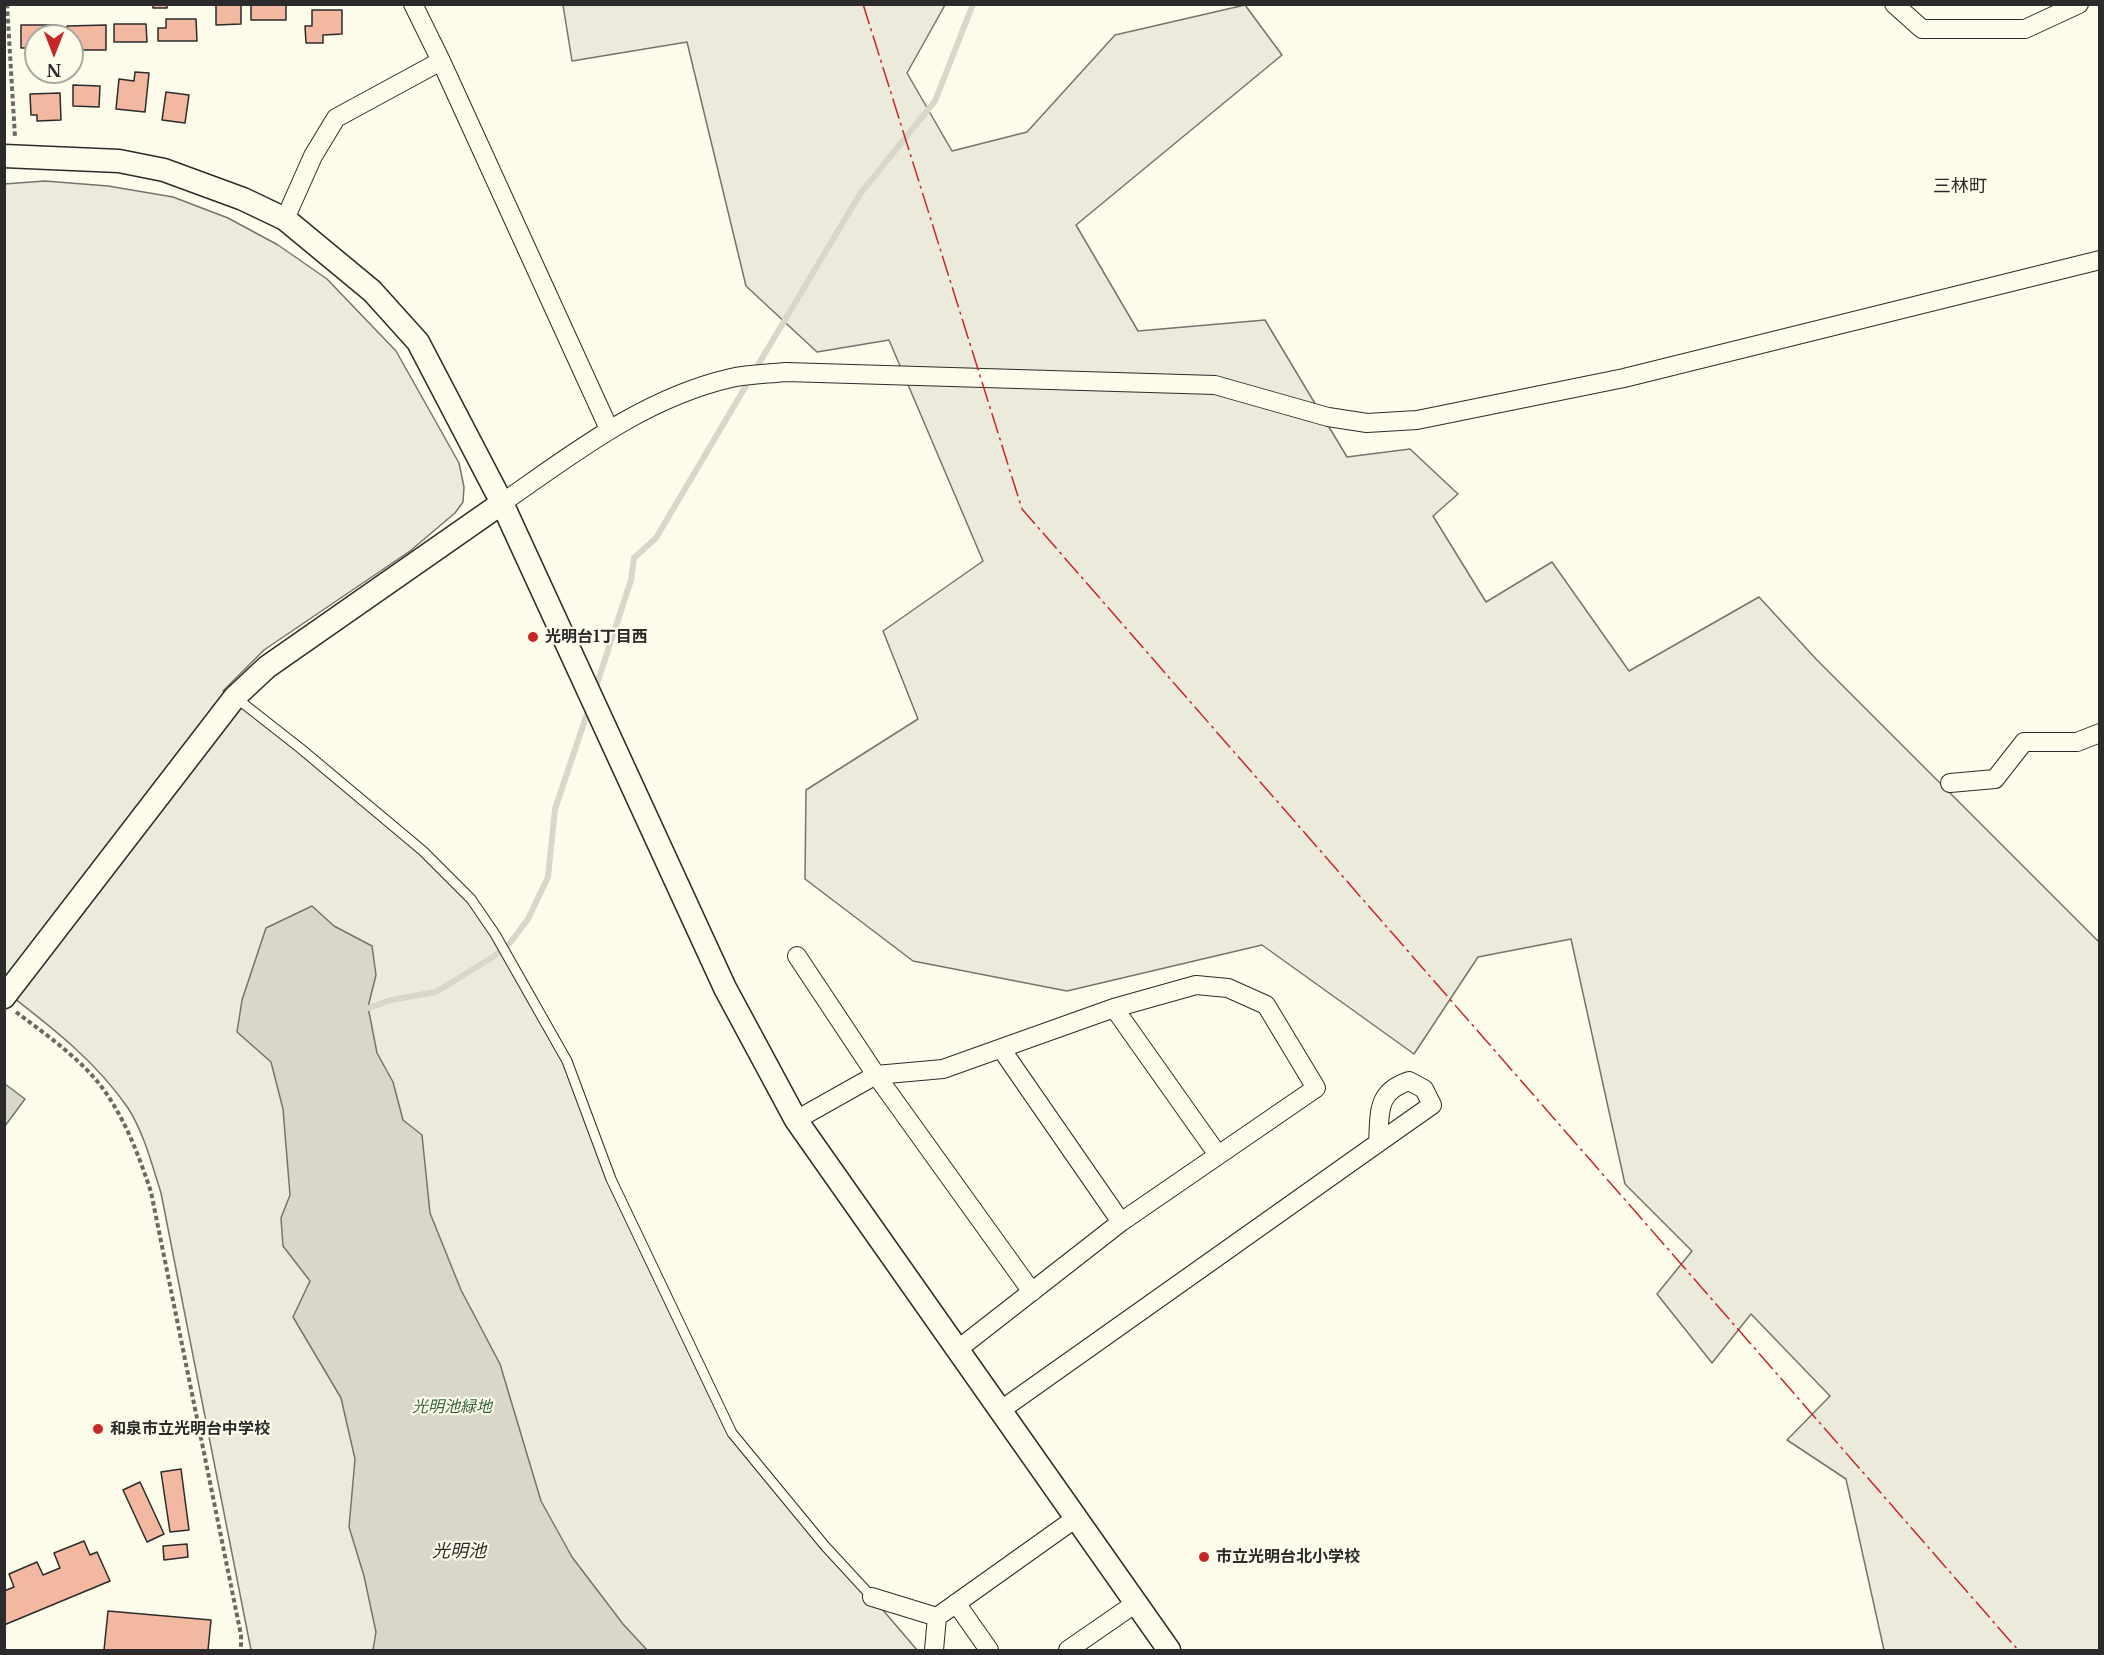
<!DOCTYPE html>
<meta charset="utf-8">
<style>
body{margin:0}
#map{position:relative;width:2104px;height:1655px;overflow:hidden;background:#fdfbea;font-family:"Libre Baskerville",serif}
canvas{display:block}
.frame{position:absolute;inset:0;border:6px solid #2b2b2b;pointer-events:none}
.north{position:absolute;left:24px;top:24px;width:60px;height:60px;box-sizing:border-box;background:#fdfbea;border:2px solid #a9a89e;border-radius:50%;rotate:180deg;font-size:16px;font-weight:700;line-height:24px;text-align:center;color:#2b2b2b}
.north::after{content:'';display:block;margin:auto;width:21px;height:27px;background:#c62828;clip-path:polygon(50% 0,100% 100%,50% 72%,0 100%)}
</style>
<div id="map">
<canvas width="2104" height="1655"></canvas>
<div class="frame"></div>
<div class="north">N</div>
</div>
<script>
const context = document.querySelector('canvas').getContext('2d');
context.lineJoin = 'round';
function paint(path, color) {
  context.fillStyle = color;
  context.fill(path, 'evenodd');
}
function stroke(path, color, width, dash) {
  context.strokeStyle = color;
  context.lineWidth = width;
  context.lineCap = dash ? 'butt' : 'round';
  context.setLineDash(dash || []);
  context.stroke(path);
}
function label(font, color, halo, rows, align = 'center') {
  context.font = font + ' "Libre Baskerville","Noto Sans JP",serif';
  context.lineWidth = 4.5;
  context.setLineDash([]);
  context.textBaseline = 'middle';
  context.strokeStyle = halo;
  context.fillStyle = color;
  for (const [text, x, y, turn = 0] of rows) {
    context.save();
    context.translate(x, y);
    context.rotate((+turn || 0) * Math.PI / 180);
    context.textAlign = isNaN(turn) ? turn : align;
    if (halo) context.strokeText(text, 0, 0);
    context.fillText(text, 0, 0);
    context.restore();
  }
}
const green = new Path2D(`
 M563,5H945L907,73L952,151L1027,132L1115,35L1245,5L1282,55L1076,225L1138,331L1265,320L1347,457L1410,449L1458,494L1433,516L1486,602L1552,562L1629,671L1759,597L1816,659L2099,942V1650H1884L1846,1479L1787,1440L1830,1396L1751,1314L1712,1363L1657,1294L1692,1251L1625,1184L1571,939L1478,957L1414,1054L1262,945L1067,991L913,961L805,879L806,790L918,719L883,631L983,561L889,340L817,352L746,286L687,42L572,61Z
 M45,181L108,186L173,197L228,218L278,245L327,279L396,351L459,463L464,487L463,502L455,513L410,551L264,650L223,691L300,748L471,899L567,1061L611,1179L732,1433L917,1650H251L161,1193C152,1165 144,1133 128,1108C95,1060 50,1026 5,991L4,184Z`);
const water = new Path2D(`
 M312,906L334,926L372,946L376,975L368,1007L377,1053L393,1082L403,1120L422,1135L430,1213L461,1290L500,1364L541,1501L572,1557L623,1624L647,1650H373L376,1632L364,1576L349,1527L355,1459L341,1398L293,1317L310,1281L283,1246L281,1218L290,1195L283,1109L271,1062L237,1032L242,1000L266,928Z
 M5,1084L25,1099L5,1126Z`);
const stream = new Path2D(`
 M755,370L860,194L935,101L973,4
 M595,690L631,580L634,558L656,538L750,379
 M363,1010L391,1000L436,992L493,957L510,943L528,919L548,877L555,809L589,708`);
const building = new Path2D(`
 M153,4H167V8H153Z
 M216,4H241V24L216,25Z
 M251,4H286V20H251Z
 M312,10H342V34L323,35V43H306L305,26H312Z
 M166,19H196L197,41H158V28H166Z
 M114,24H146L147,42H114Z
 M21,25H56V36H36V48H21Z
 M106,25V50H72V36H67V26Z
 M135,72L149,73L145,112L116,109L119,79L134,81Z
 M73,85L100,86L99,107L73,106Z
 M166,92L189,95L185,123L162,120Z
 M60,93L61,120L37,121V115H31L30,94Z
 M181,1469L189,1530L170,1532L161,1472Z
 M140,1482L164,1534L147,1542L123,1490Z
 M84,1541L90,1555L97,1552L110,1581L4,1625V1591L14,1587L9,1574L37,1562L43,1575L60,1568L54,1553Z
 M187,1544L188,1557L164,1560L163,1546Z
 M108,1611L211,1620L208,1650H104Z`);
const path = new Path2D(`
 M7,4L15,137
 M16,1012C44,1033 74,1054 97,1081C123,1113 138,1153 151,1192L241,1635V1650`);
const service = new Path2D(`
 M235,697L300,748L423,851L471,899L495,934L567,1061L611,1179L732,1433L825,1546L872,1597`);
const minor = new Path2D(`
 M413,4L441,61L609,429
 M1894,4L1922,29H2025L2079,4
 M285,219L313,156L336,118L441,61
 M502,503C574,453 644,398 731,378C749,374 768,374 786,372L1215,385L1328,417L1367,423L1417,420L1624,378L2100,260
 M1950,783L1995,779L2024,742H2077L2100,733
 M797,956L876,1075L1032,1292
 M1114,1008L1218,1155
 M1002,1050L1121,1222
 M796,1120L876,1075L943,1069L1114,1008L1196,985L1228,988L1266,1005L1316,1088L1121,1222L957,1350
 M1001,1410L1378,1143C1380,1112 1376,1092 1409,1081L1424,1089L1432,1105L1378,1143
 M872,1597L937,1617
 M956,1603L989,1650
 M934,1650L937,1617L1076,1518
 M1068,1650L1136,1603`);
const tertiary = new Path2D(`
 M4,156L119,161L164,170L243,199L285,219L372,291L418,342L502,503L725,988L796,1120L1169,1650
 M4,997L235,697L267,667L502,503`);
const power = new Path2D(`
 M863,4L1022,509L2018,1650`);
const markers = [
 [533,637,6,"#c62828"],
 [98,1429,6,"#c62828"],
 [1204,1557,6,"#c62828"]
];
const poiNames = [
 ["光明台1丁目西",545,637],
 ["和泉市立光明台中学校",110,1429],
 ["市立光明台北小学校",1216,1557]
];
const parkNames = [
 ["光明池緑地",452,1407]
];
const neighbourhoodNames = [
 ["三林町",1960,187]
];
const waterNames = [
 ["光明池",459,1552]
];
paint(green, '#ecebdb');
stroke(green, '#74746e', 1.5);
paint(water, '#d8d7c9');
stroke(water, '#74746e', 1.5);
stroke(stream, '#d8d7c9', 6);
paint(building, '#f2b8a0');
stroke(building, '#2b2b2b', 1.5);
stroke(service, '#2b2b2b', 11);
stroke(minor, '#2b2b2b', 20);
stroke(tertiary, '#2b2b2b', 25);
stroke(path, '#6a6964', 4, [4.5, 3]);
stroke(service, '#fdfbea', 9);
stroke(minor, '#fdfbea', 18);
stroke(tertiary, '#fdfbea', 22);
stroke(power, '#c62828', 1.5, [21, 4.5, 3, 4.5]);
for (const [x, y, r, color] of markers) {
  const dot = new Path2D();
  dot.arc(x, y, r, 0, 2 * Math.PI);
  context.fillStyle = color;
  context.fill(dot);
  stroke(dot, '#fdfbea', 2);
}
label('bold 16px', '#2b2b2b', '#fdfbea', poiNames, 'left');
label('italic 16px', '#34623c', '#fdfbea', parkNames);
label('18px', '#2b2b2b', '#fdfbea', neighbourhoodNames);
label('italic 18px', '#2b2b2b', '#fdfbea', waterNames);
</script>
